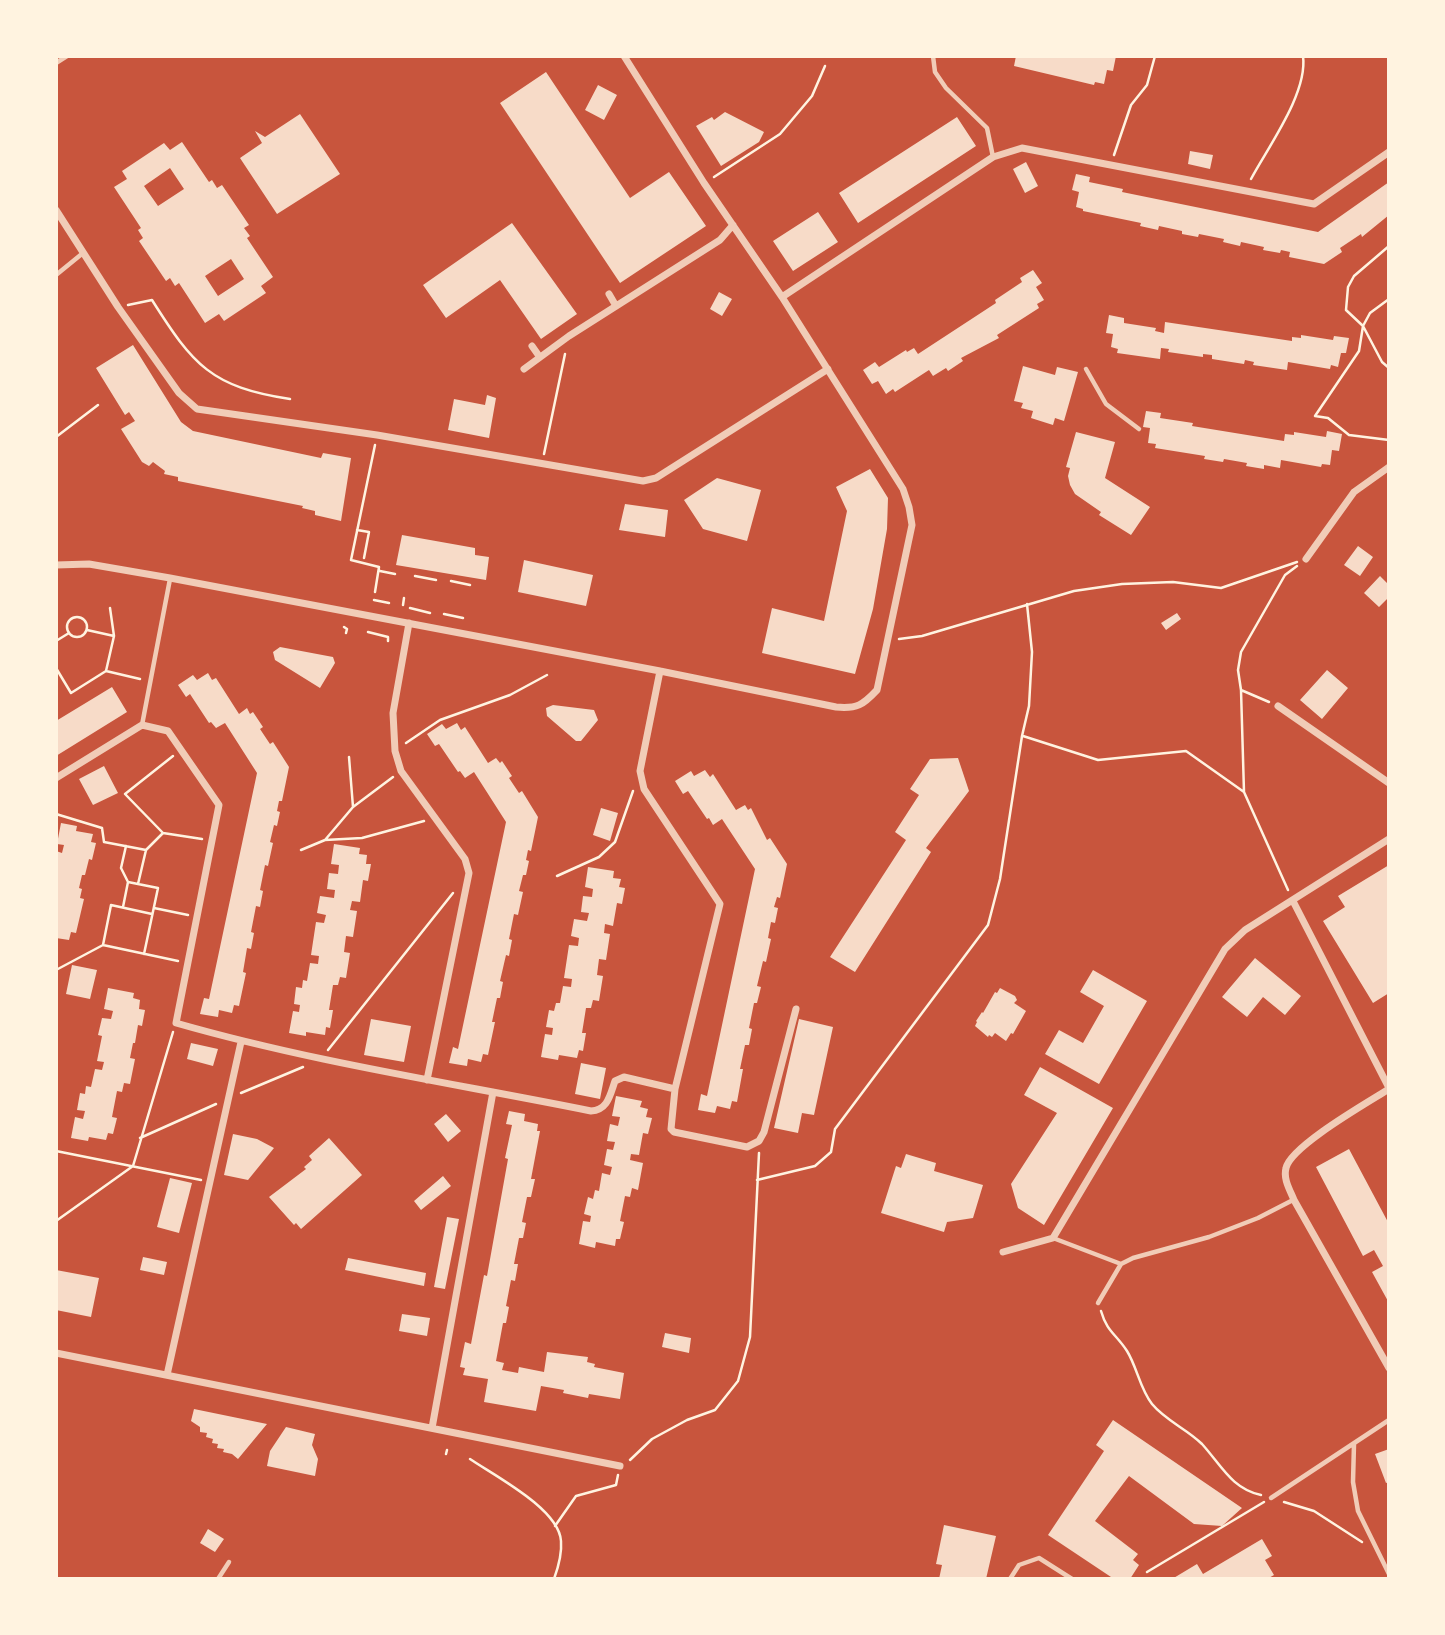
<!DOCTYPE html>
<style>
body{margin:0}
#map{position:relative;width:1445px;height:1635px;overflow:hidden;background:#c8553d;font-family:"Source Sans 3",sans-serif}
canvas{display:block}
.frame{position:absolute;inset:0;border:58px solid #fff3e0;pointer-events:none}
</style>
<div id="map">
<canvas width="1445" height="1635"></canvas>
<div class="frame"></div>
</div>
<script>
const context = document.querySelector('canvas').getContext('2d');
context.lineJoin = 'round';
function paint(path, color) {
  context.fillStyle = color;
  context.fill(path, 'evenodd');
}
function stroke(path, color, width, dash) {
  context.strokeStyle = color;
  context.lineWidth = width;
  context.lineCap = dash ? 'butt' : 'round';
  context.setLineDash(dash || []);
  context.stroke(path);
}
const building = new Path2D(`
 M1016,56H1116L1113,71L1107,70L1104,84L1095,82L1094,85L1014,66Z
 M546,72L630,198L669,172L706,226L620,283L500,103Z
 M598,85L617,95L604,120L585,110Z
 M725,112L764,132L759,142L721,166L696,126L712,117L714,120Z
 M300,114L340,174L277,214L240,158L262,143L255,131L265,137Z
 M957,117L976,146L858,223L839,193Z
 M182,142L209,182L212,180L217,188L222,185L249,225L244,228L250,236L247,238L273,277L261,286L266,293L224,321L219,314L205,323L179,283L175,286L170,278L166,281L139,241L143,238L138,230L141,228L114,187L127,179L122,171L164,143L170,150ZM170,168L184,189L158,206L144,186ZM231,259L244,279L218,296L205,276Z
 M1190,151L1213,155L1210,169L1188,164Z
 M1026,162L1038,186L1025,193L1013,169Z
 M1076,174L1090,177L1089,182L1123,189L1122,192L1318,232L1389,182V215L1362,237L1361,234L1340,248L1342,252L1324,264L1289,257L1290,252L1281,250L1280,253L1263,250L1264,247L1241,242L1240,246L1223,242L1224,239L1199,234L1198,237L1182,234V231L1159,226L1158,230L1140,226L1141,223L1083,211V209L1076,207L1079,192L1072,190Z
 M818,212L838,242L793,271L773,241Z
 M512,223L577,314L541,339L500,280L446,318L423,285Z
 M1033,270L1042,283L1036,287L1044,300L1037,304L1039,308L997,335L999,338L961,358L963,361L948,371L946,368L933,376L929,370L895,392L893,389L886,394L878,381L872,384L863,370L875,362L879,367L906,350L907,352L914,348L918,354L996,303L995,300L1022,282L1020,278Z
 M719,292L732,299L722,316L710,309Z
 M1109,315L1124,318V323L1156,328L1155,331L1164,333L1165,322L1292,341V337L1301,338V335L1333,340L1334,336L1349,338L1346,353H1341L1338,367L1331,365L1330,369L1288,362L1287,370L1253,365L1254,362L1245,360L1244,364L1212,359V355L1203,354V357L1168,352L1169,349L1161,348L1160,359L1117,353L1118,349L1111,347L1113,334L1106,333Z
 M133,345L181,422L193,431L321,458L323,453L351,458L341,521L315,515V511L302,508L303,506L178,481V477L164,474L165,471L153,462L149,466L142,462L121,429L135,421L129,412L125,415L96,368Z
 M1023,366L1055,375L1057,367L1078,372L1064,421L1055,418L1053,425L1031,418L1033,411L1021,408L1023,403L1014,401Z
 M487,395L496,398L489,438L448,430L454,399L485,405Z
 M1146,411L1161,413L1160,418L1193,423L1192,426L1284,441L1285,434L1294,435V432L1326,437L1327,431L1342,434L1339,451L1332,450L1330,465L1322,464L1321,467L1281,460L1280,468L1264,465V469L1246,466L1247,463L1224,459L1223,462L1204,459L1205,456L1155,448L1156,444L1148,443L1150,428L1143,427Z
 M1076,432L1115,442L1105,478L1150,507L1131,535L1099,515L1101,512L1075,494L1070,485L1068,476L1070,468L1066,467Z
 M870,469L888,498L887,529L873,609L855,674L762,653L772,608L824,621L847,511L836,487Z
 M717,478L761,490L747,541L703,529L684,500Z
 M625,504L668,510L665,537L619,530Z
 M402,535L475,548V555L489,557L486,580L396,565Z
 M1358,546L1373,557L1360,576L1344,565Z
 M524,560L593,575L586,606L518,592Z
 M1380,576L1389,585V597L1379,607L1364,593Z
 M1177,613L1181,619L1166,630L1161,623Z
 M280,647L333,657L335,663L320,688L275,660L273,652Z
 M1327,670L1348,688L1322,719L1300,700Z
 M208,673L212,680L216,678L239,714L247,708L250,714L253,712L263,727L260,729L270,744L273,742L289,767L282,801H279L277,811L280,812L277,826L274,825L270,842L273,843L268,866L265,865L260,890L263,891L260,907L256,906L251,932L254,933L251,949L247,948L243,972L246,973L239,1006L234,1005L232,1013L219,1010L218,1017L200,1014L204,998L209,999L257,773L225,723L216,728L211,722L209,723L190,694L186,697L178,685L193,675L197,680Z
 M112,687L127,712L56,756V721Z
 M553,705L594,710L598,720L581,741H576L547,716L546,708Z
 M457,723L461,730L465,727L488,763L496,758L500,763L502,761L512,776L509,778L519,793L522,791L538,817L531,851L528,850L526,860L529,861L526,875H523L519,891L523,892L518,915L514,914L509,939L512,940L509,956L506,955L500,981L503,982L500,998H497L492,1022H495L488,1055L483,1054L481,1062L468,1059L467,1066L449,1063L453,1047L458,1049L506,822L474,772L465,778L460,771L458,772L439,744L435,746L427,734L442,724L446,729Z
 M958,758L969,791L926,848L931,852L855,972L830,957L906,840L895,832L919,795L910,789L930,759Z
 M104,766L118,793L93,805L79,779Z
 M705,770L710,777L713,774L736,810L745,805L748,810L751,808L767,840L770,838L787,864L780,898L777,897L774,907L778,908L775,923L771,922L768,938L771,939L766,962L763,961L757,986L761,987L757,1003H754L749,1028L752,1029L749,1045H745L740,1069H743L737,1102L732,1101L730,1109L717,1106L715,1113L698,1110L701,1094L707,1096L755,869L722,819L713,825L709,818L707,819L688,791L683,794L675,781L691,771L694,776Z
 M601,808L618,813L610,841L593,835Z
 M61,823L77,826L76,831L93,834L91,842L96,843L92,860L89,859L85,875H82L79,888L82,889L80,898L84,899L76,933L71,932L69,940L56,938V851L62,853L64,845L57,844Z
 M334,844L360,848L359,854L367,855L366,864H371L368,881L363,880L360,902L352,901L350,910L357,911L353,937L346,936L344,952L350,953L346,978L340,977L338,985H333L329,1010H333L330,1028L326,1027L325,1035L306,1032V1036L289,1033L293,1011L299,1012L300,1005L294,1004L296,987L302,988L303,980L307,981L310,963L318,964L319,956L311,955L316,922L324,923L326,915L317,913L320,896L334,898L335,890L327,889L329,873L338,874L339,865L331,864Z
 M1389,865V993L1373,1003L1323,921L1345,907L1338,896Z
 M588,867L614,871L613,878L621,879L619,887L625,888L622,904L617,903L613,926L605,924L604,933L610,934L606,960L599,959L597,975L603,976L599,1001L593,1000L591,1008H586L582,1033H586L583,1051L579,1050L577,1058L559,1055L558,1060L541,1057L545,1034L552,1035L553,1028L546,1027L549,1010L554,1011L556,1003H560L563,986L571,987L572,979L564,978L569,945L578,946L579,938L571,936L574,919L587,921L589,913L581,912L583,896L592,897L593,889L585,887Z
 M1255,958L1301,996L1285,1015L1263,997L1247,1017L1222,997Z
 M72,965L97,970L90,999L66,994Z
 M1093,970L1147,1001L1099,1084L1045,1054L1059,1030L1083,1043L1104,1006L1080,992Z
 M108,988L134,993L133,998L140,1000L139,1009L145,1010L142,1026L138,1025L135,1043H133L130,1058L135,1059L130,1084L124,1083L122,1092L117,1091L112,1117L117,1118L113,1134L108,1133L106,1140L89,1137L88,1141L71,1138L75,1117L83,1119L85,1111L77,1110L80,1093L85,1094L86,1086L91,1087L95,1069L102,1070L104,1062L97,1061L102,1036L98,1035L102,1018L111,1019L113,1011L104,1009Z
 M1000,988L1015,996L1017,1000L1014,1003L1026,1011L1013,1034L1011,1033L1006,1041L995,1033L992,1037L989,1035L988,1037L975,1026L977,1022L976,1021L982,1012L983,1013L995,992L997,993Z
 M371,1019L411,1026L404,1062L364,1055Z
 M799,1019L833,1027L814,1115L802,1113L798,1133L774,1128Z
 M191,1043L218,1049L213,1066L187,1059Z
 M581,1063L606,1068L600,1099L575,1094Z
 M1040,1067L1113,1108L1044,1225L1018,1208L1011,1184L1057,1113L1024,1095Z
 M616,1096L642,1101L640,1107L648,1109L646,1117L652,1118L648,1134L643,1133L639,1155L631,1154L630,1160L643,1163L638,1190L632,1188L630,1197L625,1196L620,1221L624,1222L620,1239H616L615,1246L596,1242L595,1248L579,1244L583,1221L590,1222L591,1216L584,1214L588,1197L593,1199L595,1190L599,1191L602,1173L610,1175L612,1167L604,1165L607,1149L613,1150L615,1142L607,1141L610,1124L618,1126L620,1117L612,1116Z
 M509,1111L525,1114L524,1121L538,1124L537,1131H540L531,1179H535L531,1197H527L522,1222L526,1223L523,1238H519L514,1264H518L515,1281L511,1280L506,1306L509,1307L506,1323H503L496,1361L504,1363L502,1370L518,1373L519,1367L544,1372L547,1352L588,1357L587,1362L595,1364L594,1367L624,1373L620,1399L589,1394L588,1398L563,1393L564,1390L541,1386L536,1411L484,1402L488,1379L463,1375L465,1368L460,1367L465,1342L471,1344L484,1275L487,1276L508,1159L505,1158L512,1125L506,1124Z
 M446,1114L461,1131L448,1142L434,1124Z
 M233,1134L257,1139L274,1148L248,1180L224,1175Z
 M329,1138L362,1175L301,1229L296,1223L294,1225L269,1197L306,1169L304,1167L312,1160L309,1156Z
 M1349,1149L1389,1224V1303L1372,1272L1383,1266L1374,1250L1363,1256L1316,1167Z
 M906,1154L936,1163L934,1171L983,1185L973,1218L947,1222L944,1232L881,1213L896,1166L901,1168Z
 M443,1176L451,1186L421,1210L414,1201Z
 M170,1178L192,1183L179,1233L157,1227Z
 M447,1217L459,1219L445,1289L434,1287Z
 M143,1257L167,1262L164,1275L140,1270Z
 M348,1258L426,1273L424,1286L345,1270Z
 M56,1270L99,1278L91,1317L56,1310Z
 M402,1314L430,1318L427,1336L399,1331Z
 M665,1333L691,1338L689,1353L662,1347Z
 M194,1409L267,1424L238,1459L232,1454L223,1452L224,1449L217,1448L218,1444L212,1443L213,1439L206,1437L207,1433L200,1432V1427L191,1421Z
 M1113,1420L1242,1508L1222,1526L1194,1524L1129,1476L1095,1521L1138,1554L1133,1560L1139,1565L1130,1579H1114L1048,1535L1104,1451L1096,1445Z
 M286,1427L315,1434L312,1445L318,1459L315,1476L267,1466L270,1451Z
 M1389,1449V1482L1386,1483L1375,1454Z
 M944,1525L996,1536L986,1579H939L942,1565L936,1564Z
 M208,1529L224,1539L215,1552L200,1543Z
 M1262,1539L1272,1556L1265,1560L1274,1575L1267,1579H1172L1197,1564L1203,1574Z`);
const path = new Path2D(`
 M1114,155L1131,105L1147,85L1155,56
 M714,177L780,134L812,96L825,66
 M1251,179C1268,147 1308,93 1303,56
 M1389,246L1354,276L1348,287L1346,310L1363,326L1382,362L1389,368
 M1389,299L1370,313L1363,326L1359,351L1315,416L1328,418L1349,435L1389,440
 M128,305L152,300C193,365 211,387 290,399
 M56,437L98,405
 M544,454L565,354
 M357,530L369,532L364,558
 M380,571L395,574
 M415,576L436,580
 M451,581L470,585
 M375,592L379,567L351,560L375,445
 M374,600L389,603
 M403,605L404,598
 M410,608L430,613
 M444,614L463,618
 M67 627a10 10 0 1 1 20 0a10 10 0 1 1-20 0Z
 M344,627L347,629L346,633
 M87,630L114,636
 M368,632L388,637V641
 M899,639L922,636L1074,591L1122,584L1173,582L1221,588L1297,562
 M56,641L69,633
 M56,668L71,693L106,671L140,679
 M106,671L114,636L110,608
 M1241,690L1244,792L1288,890
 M1269,702L1241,690L1238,670L1241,652L1285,575L1297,566
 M1023,736L1098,760L1186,751L1244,792
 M406,743L440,720L510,695L547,675
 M349,757L353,807
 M56,814L102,828L104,842L146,850
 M163,833L125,794L173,756
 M325,840L362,838L424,821
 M301,850L325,840L353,807L393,777
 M557,876L599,857L615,842L633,791
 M128,882L158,888L144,954
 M138,884L146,850L163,833L202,839
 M123,907L128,882L121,868L126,846
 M154,908L188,915
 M103,945L111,905L152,914
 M56,970L103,945L178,961
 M328,1050L453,893
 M241,1093L303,1067
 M140,1138L216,1104
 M56,1151L201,1180
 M757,1180L815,1166L831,1152L835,1129L988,925L1000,879L1022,736L1029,706L1032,652L1027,604
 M56,1221L133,1166L173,1032
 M1101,1311C1107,1332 1116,1334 1127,1351C1137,1367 1140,1389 1152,1404C1166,1421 1187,1429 1202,1444C1221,1465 1232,1489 1261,1495
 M446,1454L447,1450
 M470,1459C495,1476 559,1509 561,1541C562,1553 558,1568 554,1579
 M630,1460L652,1439L687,1420L715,1410L738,1381L750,1337L759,1153
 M1284,1502L1314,1511L1362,1542
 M555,1526L576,1496L616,1485L618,1475
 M1147,1572L1264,1502`);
const service = new Path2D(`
 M933,56L935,72L946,88L987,128L993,157
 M56,63L67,56
 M56,275L83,253
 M1086,369L1106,404L1139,429
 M142,725L170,579
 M1053,1238L1121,1264
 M1098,1303L1121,1264L1133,1258L1209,1237L1258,1218L1293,1200
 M1354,1444L1353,1482L1358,1511L1389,1574
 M1271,1498L1389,1420
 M218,1579L229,1562
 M1010,1579L1019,1565L1039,1558L1072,1579`);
const minor = new Path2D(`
 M56,210L118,307L179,393L197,409L377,435L643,481L656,478L828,369
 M609,294L616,306
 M782,297L993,157L1022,148L1314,204L1389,152
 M532,346L539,356
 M524,369L569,336L720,240L733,225
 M1306,559L1354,492L1389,467
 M56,565L89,564L170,578L660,671L836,707C857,709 863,705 877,690L912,525L909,507L903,489L782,297L704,183L624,56
 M409,623L393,713L395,751L401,771L465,859L469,873L427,1080
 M660,671L640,771L644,789L720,904L675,1089L671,1129L674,1132L747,1147L759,1141L764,1132L796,1009
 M1278,706L1389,783
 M56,778L142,725L168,731L219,805L176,1023C312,1062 452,1083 591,1111C608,1110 610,1095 615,1081L624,1077L675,1089
 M1293,901L1389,1088
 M1389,1089C1367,1103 1291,1146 1286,1168C1283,1179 1290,1190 1294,1200L1389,1368
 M1003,1252L1053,1238L1225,949L1245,930L1389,839
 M56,1353L620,1466
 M167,1375L241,1042
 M432,1428L493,1092`);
paint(building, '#f7dbc8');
stroke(path, '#fff3e0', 2.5);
stroke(service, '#f1ccb7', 4.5);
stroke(minor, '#f1ccb7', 7);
</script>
